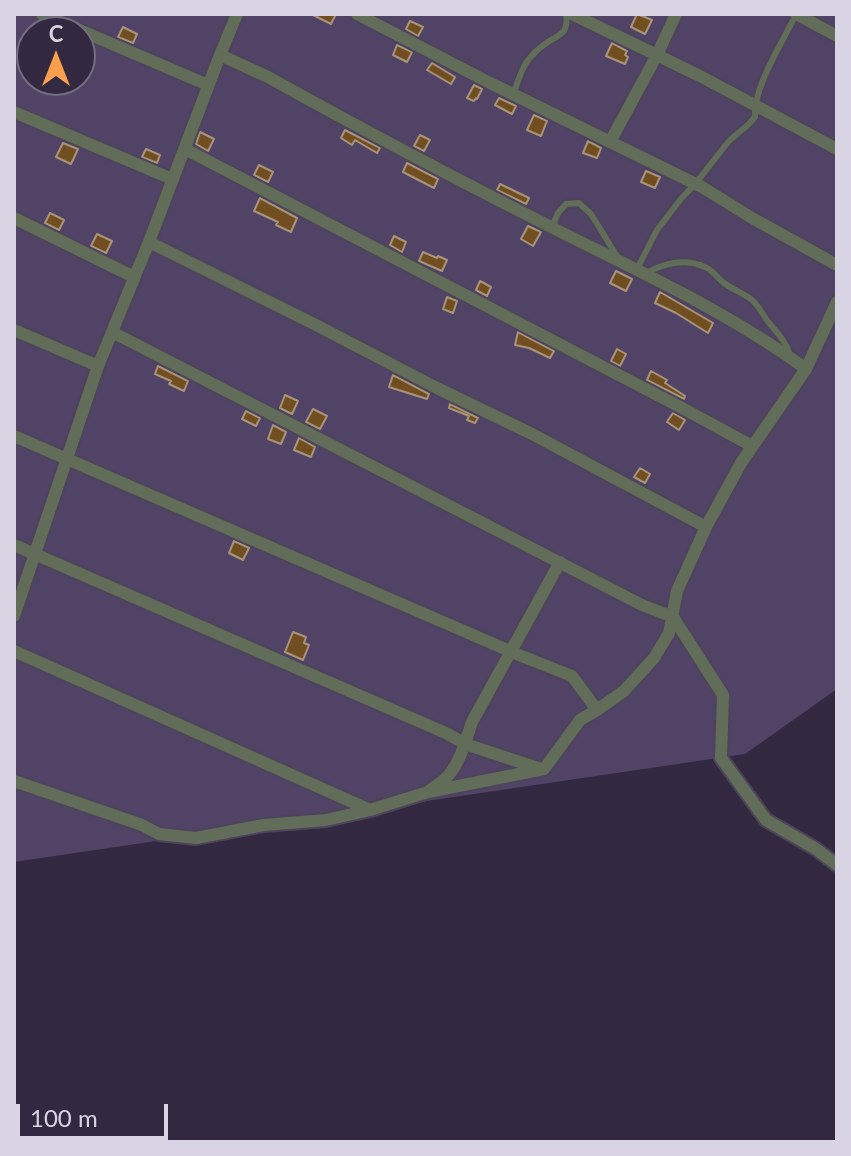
<!DOCTYPE html>
<meta charset="utf-8">
<style>
body{margin:0}
#map{position:relative;width:851px;height:1156px;overflow:hidden;background:#322941;font-family:Lato,sans-serif}
canvas{display:block}
.frame{position:absolute;inset:0;border:16px solid #d9d4e3;pointer-events:none}
.north{position:absolute;left:16px;top:16px;width:80px;height:80px;box-sizing:border-box;background:#322941;border:2px solid #756d82;border-radius:50%;rotate:0deg;font-size:22px;font-weight:700;line-height:32px;text-align:center;color:#d9d4e3}
.north::after{content:'';display:block;margin:auto;width:28px;height:36px;background:#fa9f4e;clip-path:polygon(50% 0,100% 100%,50% 72%,0 100%)}
.scale{position:absolute;left:16px;top:1104px;width:152px;height:36px;box-sizing:border-box;border:4px solid #d9d4e3;border-top:0;padding-left:10px;font-size:24px;line-height:28px;white-space:nowrap;color:#d9d4e3;-webkit-text-stroke:6px #322941;paint-order:stroke}
</style>
<div id="map">
<canvas width="851" height="1156"></canvas>
<div class="frame"></div>
<div class="north">С</div>
<div class="scale">100 m</div>
</div>
<script>
const context = document.querySelector('canvas').getContext('2d');
context.lineJoin = 'round';
function paint(path, color) {
  context.fillStyle = color;
  context.fill(path, 'evenodd');
}
function stroke(path, color, width, dash) {
  context.strokeStyle = color;
  context.lineWidth = width;
  context.lineCap = dash ? 'butt' : 'round';
  context.setLineDash(dash || []);
  context.stroke(path);
}
const green = new Path2D(`
 M14,14H837V689L745,754L14,862ZM32,32H80V80H32Z`);
const building = new Path2D(`
 M311,14H336L331,24Z
 M637,14L652,20L645,34L631,27Z
 M410,21L423,27L418,36L406,29Z
 M123,27L137,34L133,43L118,37Z
 M612,43L627,51L625,55L628,57L625,64L606,56Z
 M397,45L412,52L407,62L393,55Z
 M432,63L455,77L451,84L427,70Z
 M474,85L482,89L477,99L476,98L474,101L467,98Z
 M499,98L516,106L512,114L495,105Z
 M534,115L547,121L541,136L527,130Z
 M345,130L380,148L377,153L355,140L352,145L341,138Z
 M200,132L214,139L208,151L196,144Z
 M420,135L430,140L424,151L414,146Z
 M588,141L601,148L597,158L583,153Z
 M63,143L78,149L71,164L56,157Z
 M146,149L160,155L157,163L142,157Z
 M407,163L438,179L434,188L403,172Z
 M259,165L273,172L268,182L254,175Z
 M646,171L660,177L655,188L641,182Z
 M500,184L529,198L526,204L497,190Z
 M260,198L297,218L291,232L276,225L278,222L254,211Z
 M50,213L64,220L59,230L45,223Z
 M528,226L541,232L533,246L521,239Z
 M97,234L112,241L106,253L91,246Z
 M394,236L406,242L402,252L390,245Z
 M423,252L437,258L438,256L447,260L442,271L419,261Z
 M616,271L632,279L626,291L610,283Z
 M480,281L491,287L487,296L476,290Z
 M660,292L713,323L708,333L676,313L655,303Z
 M447,297L457,301L453,313L443,309Z
 M518,332L554,351L550,358L529,348L515,345Z
 M617,349L626,354L620,366L611,361Z
 M158,366L188,381L184,391L169,384L171,381L155,374Z
 M651,371L667,380L665,383L685,396L684,399L647,380Z
 M393,375L429,394L427,399L389,387Z
 M285,395L298,401L292,414L280,408Z
 M450,404L478,418L475,423L467,420L469,416L449,408Z
 M313,409L327,416L320,429L306,422Z
 M246,411L260,418L256,426L242,419Z
 M673,413L685,420L679,430L667,422Z
 M273,425L286,432L281,444L268,439Z
 M299,438L315,447L311,457L294,450Z
 M640,468L650,474L645,483L634,477Z
 M234,541L249,548L243,560L229,553Z
 M293,632L306,637L304,643L309,645L303,660L285,652Z`);
const service = new Path2D(`
 M513,95C517,84 520,73 526,63C531,56 538,49 545,44C559,34 569,35 566,14
 M552,227L558,213L566,204L579,203L591,214L618,258
 M637,269L657,230L680,200L695,184L729,141L749,124L755,117C753,87 783,42 796,14
 M645,274C663,263 685,258 705,267C713,270 717,278 724,283C732,289 742,293 751,299C758,305 761,311 766,319C775,331 785,339 790,355`);
const minor = new Path2D(`
 M42,14L208,85
 M357,14L490,83L702,187L752,218L837,265
 M572,14L700,76L837,149
 M796,14L837,36
 M220,55L268,77C363,130 460,181 557,230C642,273 730,313 806,369
 M14,112L172,179
 M610,142L657,55L676,14
 M185,149L684,409L752,446
 M14,218L134,277
 M149,242L316,325L437,388L532,434L706,527
 M14,330L98,366
 M112,332L642,605L673,617L723,695L721,758L766,820L816,849L837,865
 M14,436L519,655L572,676L597,710L580,720L544,769L428,792L370,810L326,820L264,825L196,838L159,834L142,825L14,781
 M14,545L448,734L465,744L541,769
 M14,616L98,366L149,242L220,55L237,14
 M14,651L370,810
 M597,710L624,691L654,658L669,633L677,591L706,527L741,463L806,369L837,302
 M430,790C436,786 442,782 447,777C460,763 466,740 472,722L560,562`);
paint(green, '#504366');
paint(building, '#714e1f');
stroke(building, '#a8937b', 2);
stroke(service, '#4d445b', 10);
stroke(minor, '#4d445b', 16);
stroke(service, '#616d58', 6);
stroke(minor, '#616d58', 12);
</script>
